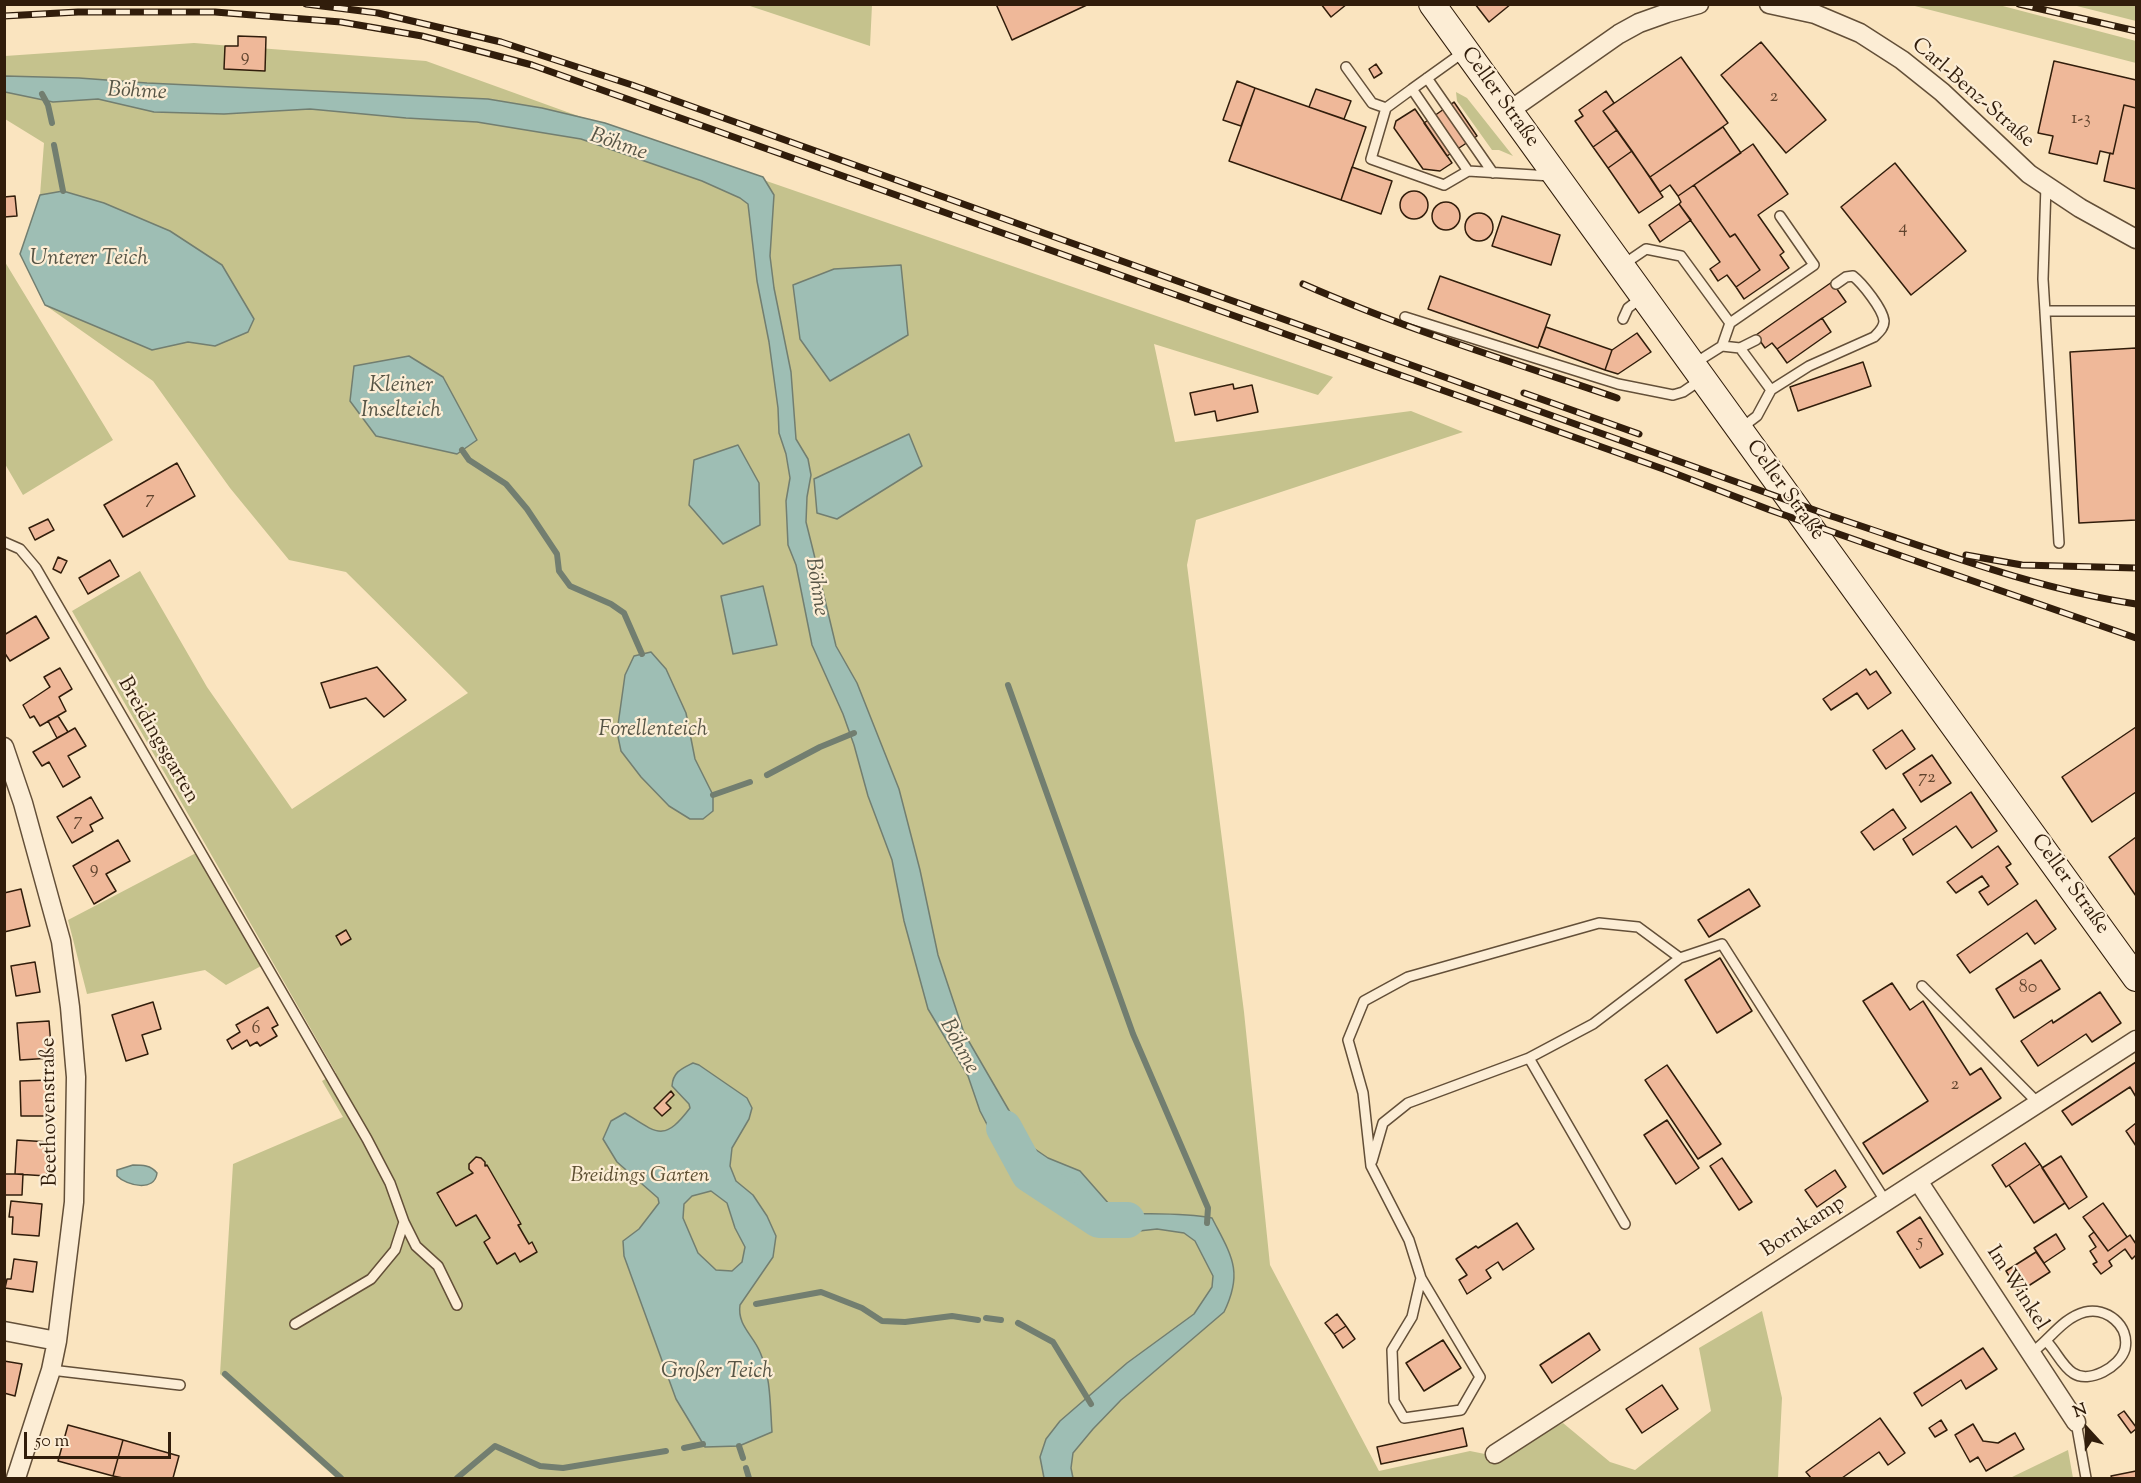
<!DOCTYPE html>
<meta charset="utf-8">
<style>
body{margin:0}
#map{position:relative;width:2141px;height:1483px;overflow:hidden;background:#fae4bf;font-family:"Sorts Mill Goudy",serif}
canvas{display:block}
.frame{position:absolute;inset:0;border:6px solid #311d0b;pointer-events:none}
.north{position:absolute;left:2057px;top:1399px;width:60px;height:60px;-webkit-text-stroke:4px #fcedd5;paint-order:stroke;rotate:339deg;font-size:16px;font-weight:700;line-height:24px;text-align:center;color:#311d0b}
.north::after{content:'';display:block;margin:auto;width:21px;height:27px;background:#311d0b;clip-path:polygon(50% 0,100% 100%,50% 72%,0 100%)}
.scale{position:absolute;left:24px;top:1432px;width:147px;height:27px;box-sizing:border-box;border:3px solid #311d0b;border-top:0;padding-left:8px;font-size:18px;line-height:21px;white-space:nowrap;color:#311d0b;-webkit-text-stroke:4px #fcedd5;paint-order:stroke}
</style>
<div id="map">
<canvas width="2141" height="1483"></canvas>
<div class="frame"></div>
<div class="north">N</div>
<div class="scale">50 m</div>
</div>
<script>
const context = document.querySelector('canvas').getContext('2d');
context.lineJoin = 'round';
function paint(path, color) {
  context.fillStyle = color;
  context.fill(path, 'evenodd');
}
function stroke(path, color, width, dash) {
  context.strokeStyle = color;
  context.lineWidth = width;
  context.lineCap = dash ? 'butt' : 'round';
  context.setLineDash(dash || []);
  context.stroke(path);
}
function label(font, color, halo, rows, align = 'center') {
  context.font = font + ' "Sorts Mill Goudy",serif';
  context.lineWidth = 4.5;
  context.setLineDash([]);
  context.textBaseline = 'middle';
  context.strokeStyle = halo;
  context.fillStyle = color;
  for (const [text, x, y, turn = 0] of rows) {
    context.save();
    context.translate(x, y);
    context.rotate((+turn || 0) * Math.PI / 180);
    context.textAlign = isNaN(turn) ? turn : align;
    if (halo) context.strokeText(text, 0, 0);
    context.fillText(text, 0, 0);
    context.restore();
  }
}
const green = new Path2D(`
 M747,5H872L870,46Z
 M1911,5H1999L2136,41V63Z
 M2073,5H2136V21Z
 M194,43L426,61L567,112L1333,377L1318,395L1154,344L1175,442L1411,411L1463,432L1196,520L1187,565L1244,1012L1270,1265L1379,1471L1470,1451L1495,1456L1563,1423L1610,1462L1635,1470L1711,1411L1699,1348L1762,1311L1782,1398L1778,1478H336L220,1374L233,1164L343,1117L322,1081L336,1073L72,611L140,571L207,687L292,809L468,693L346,572L289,560L230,488L153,381L45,305L20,254L40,195L44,143L5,119V56Z
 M1456,92L1467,98L1513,156L1499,150H1492L1457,101Z
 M5,262L113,440L23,495L5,464Z
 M196,853L261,966L226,985L205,970L87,994L68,920Z
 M2068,1450L2073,1478H2010Z`);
const water = new Path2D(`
 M5,76L79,78L147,83L488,99L542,108L605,123L763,177L774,195L770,256L774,288L791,372L796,439L808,459L811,475L807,497L806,522L813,550L836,646L857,683L899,789L920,870L938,955L964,1033L1029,1145L1048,1158L1080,1171L1117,1213C1148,1215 1181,1212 1212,1218C1231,1255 1244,1271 1224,1312L1121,1400L1093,1429L1073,1453L1071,1468L1073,1478H1044L1040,1457L1046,1439L1060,1421L1127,1363L1194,1314L1212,1287L1213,1276L1195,1241L1184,1233L1157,1229L1130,1232L1104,1227L1089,1217L1074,1200L1022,1167L992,1134L980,1111L968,1076L928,1009L904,921L892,860L868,796L854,745L843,714L812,645L796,565L788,545L786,501L790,478L786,454L779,433L778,408L769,342L757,281L748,204L740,198L702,181L581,139L477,122L406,118L310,109L224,114L154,112L98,99L53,102L5,92Z
 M63,191L104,203L170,231L222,265L254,319L248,332L215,346L188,342L152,350L45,305L20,254L40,195Z
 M901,265L908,335L830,381L800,339L793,285L834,269Z
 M409,356L443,377L477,440L457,454L376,436L350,401L354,366Z
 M909,434L922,466L837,519L817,513L814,479Z
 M738,445L759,483L760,525L723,544L689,505L694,460Z
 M763,586L777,645L733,654L721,596Z
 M651,652L666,669L686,713L695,759L713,795V811L703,819H690L669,806L641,777L621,751L617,732L625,675L634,656Z
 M693,1063L699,1065L747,1098L752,1108L749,1119L732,1148L730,1166L736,1181L753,1195L767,1216L776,1236L773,1257L740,1305C737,1325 753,1335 760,1352C771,1377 770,1405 772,1432L739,1446L705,1447L676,1399L624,1256L623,1241L639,1229L659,1203L658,1198L617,1162L603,1139L611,1121L625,1113C658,1134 664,1142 690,1108L689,1104L672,1086C673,1072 681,1069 693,1063ZM711,1191L727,1203L735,1228L745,1247L742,1262L732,1271L716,1270L698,1253L683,1218L684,1204L692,1196Z
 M133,1165C142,1165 151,1165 157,1173C155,1192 127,1186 117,1176V1170Z`);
const stream = new Path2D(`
 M42,94L48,105L52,123
 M54,145L63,191
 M462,450L469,460L506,484L527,509L557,554L559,571L570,586L611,604L624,613L642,654
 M1008,685L1133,1034L1208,1208L1207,1223
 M767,775L820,747L854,733
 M713,795L750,782
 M756,1304L821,1292L862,1308L882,1321L905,1322L952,1316L978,1320
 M986,1318L1001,1320
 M1018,1323L1053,1342L1091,1404
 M225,1374L341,1478
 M739,1446L743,1458
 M684,1448L703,1444
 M746,1468L749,1478
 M457,1478L495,1446L540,1466L563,1468L666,1451`);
const river = new Path2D(`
 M1004,1128L1029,1174L1099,1220H1127`);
const building = new Path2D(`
 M996,4H1089L1012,40Z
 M1321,4H1347L1331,17Z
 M1475,4H1511L1489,22Z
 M238,36L266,37L265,71L224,69L225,46H238Z
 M1761,42L1826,120L1786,153L1721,75Z
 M1681,57L1728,123L1650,177L1603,111Z
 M2054,61L2136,80V108L2124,105L2113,154L2100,151L2097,164L2049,153L2053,136L2038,133Z
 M1376,64L1382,73L1374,78L1369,69Z
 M1237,81L1255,88L1241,126L1223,120Z
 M1255,88L1366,127L1341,200L1229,161Z
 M1316,89L1351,101L1344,119L1309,107Z
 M1606,91L1614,103L1603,111L1617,130L1593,147L1575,121L1583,116L1579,110Z
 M1454,102L1477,136L1447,156L1424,123Z
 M2124,105L2136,108V189L2104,181L2110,153L2113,154Z
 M1415,109L1452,163L1440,171L1423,169L1394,128L1396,121Z
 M1723,127L1741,153L1678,196L1670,185L1660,192L1650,177Z
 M1617,130L1632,151L1608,168L1593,147Z
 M1753,144L1788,194L1758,215L1784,252L1780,255L1789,268L1744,299L1736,287L1760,270L1735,234L1730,237L1694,185Z
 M1632,151L1663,197L1639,213L1608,168Z
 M1895,163L1966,251L1911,295L1841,207Z
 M1352,167L1392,181L1381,214L1341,200Z
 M1694,185L1730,237L1735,234L1760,270L1736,287L1727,275L1718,281L1710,269L1720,262L1679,204L1681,202L1678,196Z
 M1400 205a14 14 0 1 1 28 0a14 14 0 1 1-28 0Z
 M15,196L17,216L4,217V197Z
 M1432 216a14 14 0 1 1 28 0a14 14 0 1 1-28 0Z
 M1679,204L1691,220L1660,242L1649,225Z
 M1465 227a14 14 0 1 1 28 0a14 14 0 1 1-28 0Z
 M1502,216L1560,235L1551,265L1492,246Z
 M1440,276L1550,315L1538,348L1428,309Z
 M1832,282L1846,302L1777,349L1772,343L1765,348L1756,335Z
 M1822,318L1831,332L1787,363L1777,349Z
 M1546,327L1612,350L1605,370L1539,346Z
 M1637,333L1651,352L1618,374L1605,370L1612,350Z
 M2136,348V520L2079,523L2070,352Z
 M1863,362L1871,386L1798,411L1790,387Z
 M1233,384L1234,389L1252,385L1258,412L1217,421L1215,411L1195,415L1190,393Z
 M177,463L195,496L123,537L104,505Z
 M48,519L54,530L35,540L29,528Z
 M58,557L67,561L61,573L53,569Z
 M110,560L119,576L88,594L79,578Z
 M36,616L49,638L10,661L4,652V635Z
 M377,667L406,700L384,717L366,698L330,708L321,683Z
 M60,668L72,689L59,697L66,711L40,726L34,716L30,718L23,705L50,687L44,677Z
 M1866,669L1870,675L1876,671L1891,693L1868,709L1857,693L1831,710L1823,699Z
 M58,716L68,732L57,738L48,721Z
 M2136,727V792L2092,822L2062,777Z
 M75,728L86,746L68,756L80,777L63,787L49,762L42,766L33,752Z
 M1902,730L1915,749L1886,769L1873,750Z
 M1932,755L1951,783L1921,802L1903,774Z
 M1971,792L1997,831L1972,848L1956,826L1913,855L1903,839Z
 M91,797L103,818L90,825L93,831L72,843L57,817Z
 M1893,809L1906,828L1874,850L1861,832Z
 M2136,837V896L2109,857Z
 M118,840L130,861L106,874L116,891L94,904L73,866Z
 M1998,846L2011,864L2006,867L2018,884L1988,905L1979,892L1989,886L1982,876L1956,893L1947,882Z
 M21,889L30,926L4,932V893Z
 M1749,889L1760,906L1709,937L1698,920Z
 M2036,900L2056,929L2035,944L2027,933L1970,973L1957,955Z
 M346,930L351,939L341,945L336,936Z
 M1720,958L1752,1011L1717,1033L1685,980Z
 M2041,960L2060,989L2014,1018L1996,989Z
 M35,962L40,992L16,996L11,966Z
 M1892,983L1910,1010L1923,1001L1970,1075L1981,1068L2001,1098L1883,1174L1863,1143L1928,1101L1863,1001Z
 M2100,992L2121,1023L2092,1042L2086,1034L2038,1066L2021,1041L2052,1020L2053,1023Z
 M153,1002L161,1029L142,1035L148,1054L126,1061L112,1015Z
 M268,1007L278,1025L272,1028L277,1036L260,1046L257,1042L250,1046L247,1040L232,1049L227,1040L240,1032L236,1025Z
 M49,1021L52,1058L20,1060L17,1023Z
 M2136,1062V1097L2130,1087L2072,1125L2062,1111Z
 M1667,1065L1721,1144L1698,1159L1645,1080Z
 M49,1080L51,1116H21L20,1081Z
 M671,1091L674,1095L666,1103L671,1108L662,1116L654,1108Z
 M1667,1120L1699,1168L1676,1184L1644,1135Z
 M2136,1123V1146L2126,1131Z
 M17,1140L49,1142L47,1176L15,1174Z
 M2025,1143L2040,1164L2006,1187L1992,1165Z
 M2061,1156L2087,1197L2069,1209L2042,1168Z
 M476,1157L481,1158L485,1162V1166L487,1165L521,1224L518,1225L529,1244L532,1242L537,1252L520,1262L515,1253L497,1264L484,1242L490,1238L476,1215L456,1226L437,1193L473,1173L469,1169V1164Z
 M1722,1158L1752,1202L1739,1210L1710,1166Z
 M2040,1164L2065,1203L2034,1223L2009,1185Z
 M1835,1170L1846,1187L1817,1207L1805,1190Z
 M4,1174H23L22,1195H4Z
 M11,1201L42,1204L39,1236L12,1234L13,1217H9Z
 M2103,1203L2127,1237L2108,1251L2083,1217Z
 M1920,1217L1943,1254L1920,1268L1897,1232Z
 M1517,1223L1534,1249L1503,1270L1498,1262L1486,1270L1491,1278L1467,1294L1459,1280L1467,1275L1456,1259L1476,1246L1478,1248Z
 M2094,1232L2108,1251L2130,1235L2136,1244V1255L2132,1259L2125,1249L2109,1261L2112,1266L2101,1274L2093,1264L2097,1262L2090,1251L2096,1247L2089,1236Z
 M2056,1234L2065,1249L2044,1263L2034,1248Z
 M2036,1252L2050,1272L2019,1292L2006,1271Z
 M14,1259L37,1262L33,1292L5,1288L7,1279H11Z
 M1337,1314L1346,1326L1334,1334L1325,1323Z
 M1346,1326L1355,1339L1343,1348L1334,1334Z
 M1589,1333L1600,1350L1552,1383L1540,1365Z
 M1443,1340L1461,1368L1424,1391L1406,1363Z
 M1983,1348L1997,1369L1966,1389L1961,1380L1922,1406L1914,1393Z
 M4,1361L22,1364L15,1396L4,1393Z
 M1662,1385L1678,1409L1642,1433L1626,1409Z
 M2124,1411L2136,1427V1429L2131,1433L2118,1415Z
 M1880,1418L1905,1453L1888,1465L1879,1452L1842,1478H1811L1806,1472Z
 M1941,1420L1947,1430L1935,1437L1929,1428Z
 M1973,1424L1983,1441L1998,1443L2015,1433L2024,1449L1986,1471L1978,1457L1970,1462L1955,1435Z
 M68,1425L123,1440L113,1476L58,1461Z
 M1463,1428L1467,1446L1381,1464L1377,1447Z
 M123,1440L179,1456L173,1478H123L113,1476Z
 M2136,1471V1478H2112L2111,1476Z`);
const service = new Path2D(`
 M1465,51L1412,89L1468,171L1551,176
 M1346,67L1372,103L1386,108
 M1427,78L1493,173
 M1412,89L1386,108L1371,159L1444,185L1468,171
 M2046,185L2043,279L2059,543
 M1624,264L1646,249L1681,256L1730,323L1722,346L1695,363
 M2045,311H2136
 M1405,317L1618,384L1673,395L1683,392L1702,379
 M1623,319L1628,308L1641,298
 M1730,323L1814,265L1780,216
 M1722,346L1740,348L1771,390
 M1740,348L1756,340
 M1740,429L1757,416L1771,390L1809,366L1874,337C1879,332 1884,328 1884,321C1883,309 1862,283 1853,276L1846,277L1836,284
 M4,542L20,549L36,568L367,1139L390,1183L404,1222L416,1246L438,1266L457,1305
 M1922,986L2038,1103
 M1529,1058L1625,1224
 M1372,1161L1383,1123L1408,1103L1529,1058L1593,1024L1680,958
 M1421,1278L1480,1377L1461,1410L1404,1418L1394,1401L1392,1350L1412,1317L1421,1278L1409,1240L1371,1166L1363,1093L1348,1040L1364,1001L1408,977L1599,923L1638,927L1680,958L1722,944L1886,1202
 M295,1324L371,1279L395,1250L404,1222
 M2031,1353C2049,1341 2062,1318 2085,1312C2106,1307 2130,1325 2125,1349C2120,1367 2089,1384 2073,1373C2062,1366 2056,1351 2047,1342
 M51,1370L180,1385
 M2076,1422L2086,1478`);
const minor = new Path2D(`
 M1769,4L1815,14L1860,33L1902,60L1942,92L2029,174L2080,208L2136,239
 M1509,111L1619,34L1639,23L1667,13L1699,4
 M4,747L23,803L61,941L70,1007L76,1077L74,1202L57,1341L51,1370L16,1478
 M1918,1181L2076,1422
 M4,1331L57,1341
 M1495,1454L2136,1040`);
const secondary = new Path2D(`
 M1432,4L2136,978`);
const rail = new Path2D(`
 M306,4L378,13L501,42L632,85L1831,516C1932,549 2031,588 2136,604
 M2019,4L2136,31
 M4,16L78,12H215L341,22L422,36L532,65L1666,470L1770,510L2136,638
 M1303,284C1405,329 1512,362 1617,398
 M1524,393L1639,434
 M1966,555L2022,565L2136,568`);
const numberNames = [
 ["9",245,58],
 ["2",1774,98],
 ["1-3",2081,120],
 ["4",1903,229],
 ["7",150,500],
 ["72",1927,779],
 ["7",78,822],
 ["9",94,870],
 ["80",2028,989],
 ["6",256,1030],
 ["2",1955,1086],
 ["5",1920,1243]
];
const streetNames = [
 ["Carl-Benz-Straße",1972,94,41],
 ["Celler Straße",1499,98,54],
 ["Celler Straße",1784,491,54],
 ["Breidingsgarten",157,741,60],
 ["Celler Straße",2069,885,54],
 ["Beethovenstraße",51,1112,-91],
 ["Bornkamp",1804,1228,-33],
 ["Im Winkel",2016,1289,57]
];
const parkNames = [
 ["Breidings Garten",640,1177]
];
const waterNames = [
 ["Böhme",137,93,3],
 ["Böhme",618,146,19],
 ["Unterer Teich",89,260],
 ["Kleiner",401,387],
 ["Inselteich",401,412],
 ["Böhme",815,587,81],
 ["Forellenteich",653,731],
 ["Böhme",958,1047,61],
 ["Großer Teich",717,1373]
];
paint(green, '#c5c28d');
paint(water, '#9ebeb4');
stroke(water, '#727e70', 1.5);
stroke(stream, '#727e70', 6);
stroke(river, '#9ebeb4', 36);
paint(building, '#efb899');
stroke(building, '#311d0b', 1.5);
stroke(service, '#634f38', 12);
stroke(minor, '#634f38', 21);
stroke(secondary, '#311d0b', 28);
stroke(service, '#fcedd5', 9);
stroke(minor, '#fcedd5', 18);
stroke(secondary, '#fcedd5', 26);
stroke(rail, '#311d0b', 7);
stroke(rail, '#fcedd5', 4.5, [14]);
label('18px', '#60442e', null, numberNames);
label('21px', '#311d0b', '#fcedd5', streetNames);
label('italic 21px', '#5d4f32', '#fcedd5', parkNames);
label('italic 22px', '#575546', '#fcedd5', waterNames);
</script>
